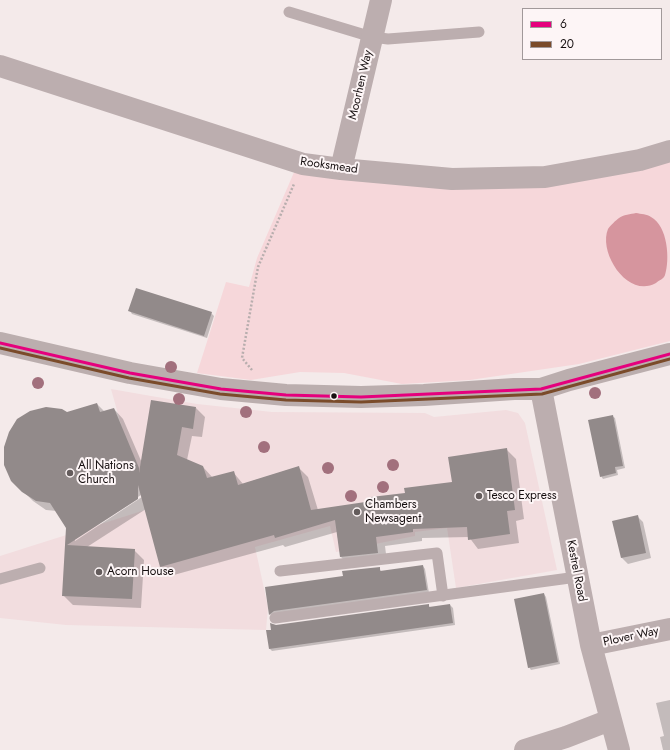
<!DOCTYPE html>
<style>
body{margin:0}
#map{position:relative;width:670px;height:750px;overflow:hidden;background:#f4eaea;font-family:Jost,sans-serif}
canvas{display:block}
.legend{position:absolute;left:522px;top:8px;width:140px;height:52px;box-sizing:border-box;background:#fdf5f6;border:1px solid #a1999a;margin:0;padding:5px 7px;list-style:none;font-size:12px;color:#160f10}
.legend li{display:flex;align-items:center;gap:8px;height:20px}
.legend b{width:20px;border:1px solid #a1999a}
</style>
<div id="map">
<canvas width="670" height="750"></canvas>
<ul class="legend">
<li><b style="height:5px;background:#e5007d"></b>6</li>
<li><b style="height:5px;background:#7a4b2a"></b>20</li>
</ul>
</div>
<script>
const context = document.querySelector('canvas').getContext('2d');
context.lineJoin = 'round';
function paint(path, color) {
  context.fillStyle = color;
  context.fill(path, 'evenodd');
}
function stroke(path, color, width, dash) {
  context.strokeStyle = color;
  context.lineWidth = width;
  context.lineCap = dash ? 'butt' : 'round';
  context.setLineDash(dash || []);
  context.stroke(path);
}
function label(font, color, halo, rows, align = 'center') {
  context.font = font + ' Jost,sans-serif';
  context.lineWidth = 4;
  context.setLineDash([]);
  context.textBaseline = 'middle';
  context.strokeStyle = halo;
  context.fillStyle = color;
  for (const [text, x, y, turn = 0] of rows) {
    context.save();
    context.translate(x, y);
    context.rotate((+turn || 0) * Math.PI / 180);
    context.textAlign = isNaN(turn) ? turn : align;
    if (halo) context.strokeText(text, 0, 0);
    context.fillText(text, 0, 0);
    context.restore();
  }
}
const built = new Path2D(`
 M111,389L197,404L272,412L425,413L434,417L506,410L518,413L525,423L557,570L456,588L447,528L415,532V536L336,552L330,526L255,547L268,607L266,630L66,625L0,618V556L145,510Z`);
const green = new Path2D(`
 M670,161V341L579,364L470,380L402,384L344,373L300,372L251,380L197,373L226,282L249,287L257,258L295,170L362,181Z`);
const water = new Path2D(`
 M636,213C641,214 647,214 651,217C668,226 670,260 665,275C664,279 659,280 656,283C628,299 598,253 608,229C610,226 616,220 619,218C623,215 631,214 636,213Z`);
const shadow = new Path2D(`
 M130,311L211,313L214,316L207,338L132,314Z
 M97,404L105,412L114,409L123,419L142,463L196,408L205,417L202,437L192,436L187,460L203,467L213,478L233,472L243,484L298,467L308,477L318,510L373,502L453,483L506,449L516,459L524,519L516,521L519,543L478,549L469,537L422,538V541L385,546L387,562L350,566L341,557L337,532L285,547L283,545L170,576L161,567L146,509L87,547L134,550L144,560L141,608L73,605L63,595L67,528L57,511L46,510L33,501L12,480L67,413ZM141,495L142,497L75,541V538Z
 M612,416L615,418L625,468L617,470L618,475L603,479L601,476Z
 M637,516L643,522L651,558L628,564L622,558L614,522Z
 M423,566L425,569L429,593L272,617L270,614L266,588L344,577L379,568L382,572Z
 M544,594L546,597L560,664L531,670L529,667Z
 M428,605L431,608L450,605L453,608L455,625L272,651L270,649L272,631L276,626Z
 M670,700V750H663L660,737L664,736L656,703Z`);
const building = new Path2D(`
 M136,288L212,312L204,336L128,311Z
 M151,400L196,407L193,429L182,427L177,455L203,466L207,478L234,471L238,485L299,466L311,510L372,501L371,497L405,493L404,488L452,482L448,457L507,448L515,510L507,511L510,534L468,540L467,527L413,529V532L376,537L378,553L340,557L335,520L275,538L274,535L160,567L138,485V499L67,545L135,549L132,599L62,596L66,528L50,503L36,501L22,492L11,481L4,465V447L9,432L17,419L30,411L46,407L62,409L67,412L97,403L100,412L114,408L139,468V473Z
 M613,415L623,466L615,467L616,473L600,477L588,420Z
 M638,515L646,553L621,558L612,521Z
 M423,565L427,590L274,611L269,615L265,587L343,576L342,571L380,567V571Z
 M544,593L558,662L528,668L514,599Z
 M429,604V607L450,604L453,623L269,649L266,630H271L270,623L276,625Z`);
const path = new Path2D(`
 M252,370L242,358L258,267L294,184`);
const lane = new Path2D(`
 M289,12L372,37L388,39L479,32
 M280,571L437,553L443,596
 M0,579L40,568
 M275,618L577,577`);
const street = new Path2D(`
 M0,66L303,164L341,169L452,179L545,177L640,160L670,151
 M341,169L381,0
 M541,389L591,645L619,750
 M591,645L670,629
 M525,750L566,737L610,720`);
const secondary = new Path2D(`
 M0,343L130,373L221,389L286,395L361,397L424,395L514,389H541L569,380L670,354`);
const bus1 = new Path2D(`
 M0,343L130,373L221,389L286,395L361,397L541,389L670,354`);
const bus2 = new Path2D(`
 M0,348L129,378L220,394L286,400L361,402L542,394L670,359`);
const trees = [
 [171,367],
 [38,383],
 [595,393],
 [179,399],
 [246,412],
 [264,447],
 [393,465],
 [328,468],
 [383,487],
 [351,496]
];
const markers = [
 [334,396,3.5,"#160f10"],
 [70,473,4,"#645c5c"],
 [479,496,4,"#645c5c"],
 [357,512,4,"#645c5c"],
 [99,572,4,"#645c5c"]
];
const streetNames = [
 ["Moorhen Way",361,85,-77],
 ["Rooksmead",329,166,8],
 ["Kestrel Road",576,571,79],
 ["Plover Way",631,637,-12]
];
const poiNames = [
 ["All Nations",78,466],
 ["Church",78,480],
 ["Tesco Express",487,496],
 ["Chambers",365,505],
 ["Newsagent",365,519],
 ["Acorn House",107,572]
];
paint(built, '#f2dddf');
paint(green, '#f6d7da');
paint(water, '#d6959e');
paint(shadow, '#0003');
paint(building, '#928a8a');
stroke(path, '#b8aeae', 2.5, [2, 2]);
stroke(lane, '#bcaeaf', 11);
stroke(street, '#bcaeaf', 22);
stroke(secondary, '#bbaeae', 22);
stroke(bus1, '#e5007d', 3);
stroke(bus2, '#7a4b2a', 3);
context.fillStyle = '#a2707d';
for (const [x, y] of trees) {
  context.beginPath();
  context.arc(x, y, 6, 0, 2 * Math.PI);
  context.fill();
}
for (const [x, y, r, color] of markers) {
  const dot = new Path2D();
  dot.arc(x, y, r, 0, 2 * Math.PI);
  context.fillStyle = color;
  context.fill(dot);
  stroke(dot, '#fdf5f6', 1.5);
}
label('12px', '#160f10', '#fdf5f6', streetNames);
label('12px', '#160f10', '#fdf5f6', poiNames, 'left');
</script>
